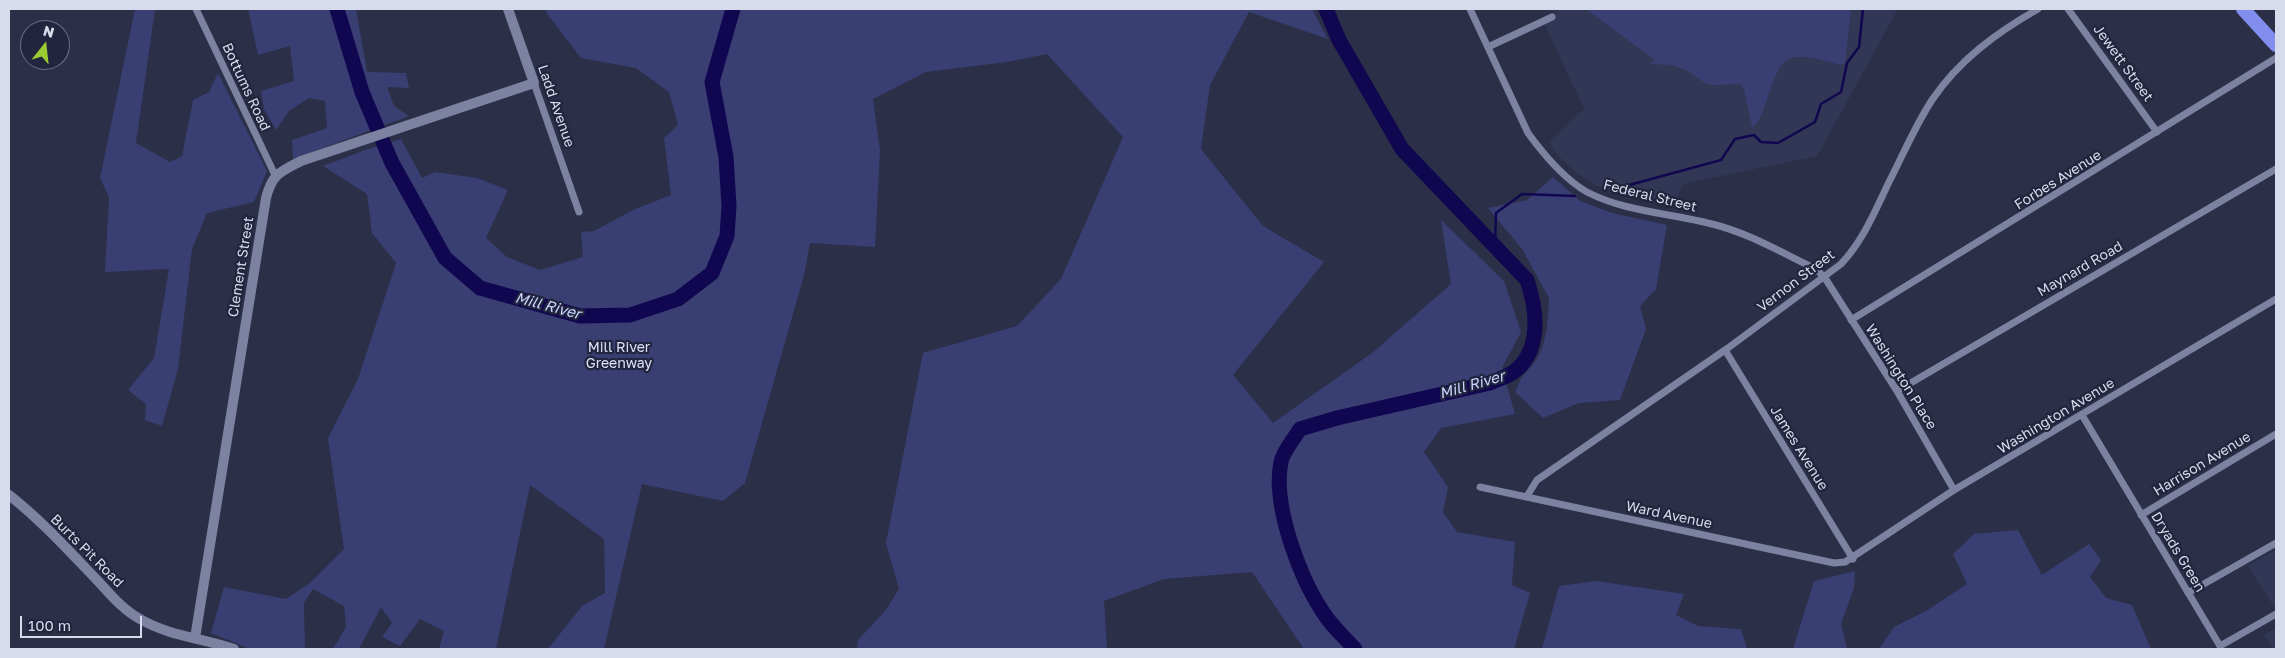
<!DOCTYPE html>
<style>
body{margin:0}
#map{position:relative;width:2285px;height:658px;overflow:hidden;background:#2b2f48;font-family:"Golos Text",sans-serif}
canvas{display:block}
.frame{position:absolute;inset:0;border:10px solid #d7dbeb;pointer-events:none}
.north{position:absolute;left:20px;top:20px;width:50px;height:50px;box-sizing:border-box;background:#21253d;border:1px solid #6a6e83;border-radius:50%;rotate:16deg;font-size:14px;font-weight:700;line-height:20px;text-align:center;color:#d7dbeb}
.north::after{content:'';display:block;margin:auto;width:18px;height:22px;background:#9bcb33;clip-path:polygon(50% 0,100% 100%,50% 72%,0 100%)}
.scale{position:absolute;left:20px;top:616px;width:122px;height:22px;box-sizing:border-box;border:2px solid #d7dbeb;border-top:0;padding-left:6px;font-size:15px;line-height:18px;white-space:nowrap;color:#d7dbeb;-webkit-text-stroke:4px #21253d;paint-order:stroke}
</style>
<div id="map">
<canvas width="2285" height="658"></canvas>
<div class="frame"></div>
<div class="north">N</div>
<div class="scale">100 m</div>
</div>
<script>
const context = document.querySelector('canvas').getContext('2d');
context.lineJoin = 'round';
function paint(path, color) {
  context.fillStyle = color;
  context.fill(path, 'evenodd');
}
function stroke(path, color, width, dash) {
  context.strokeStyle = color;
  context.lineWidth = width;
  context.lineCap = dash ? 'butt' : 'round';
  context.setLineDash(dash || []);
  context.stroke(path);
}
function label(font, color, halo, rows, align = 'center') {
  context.font = font + ' "Golos Text",sans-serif';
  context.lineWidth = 4.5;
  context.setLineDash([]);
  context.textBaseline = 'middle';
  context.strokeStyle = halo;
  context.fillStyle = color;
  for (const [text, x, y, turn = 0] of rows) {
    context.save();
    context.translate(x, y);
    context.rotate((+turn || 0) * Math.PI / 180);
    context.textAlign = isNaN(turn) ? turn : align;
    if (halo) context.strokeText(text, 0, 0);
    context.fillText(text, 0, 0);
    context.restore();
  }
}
const built = new Path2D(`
 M1557,9H1898L1817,156L1683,184L1675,205L1616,193L1597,186L1578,174L1558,156L1549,142L1584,109L1545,25L1497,47L1494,41L1553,14Z
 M2276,550V610L2248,566Z
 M2276,628V649H2273L2264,635Z`);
const green = new Path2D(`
 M135,9H155L136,143L170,162L182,156L193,100L209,92L218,73L267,171L254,202L207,213L192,249L178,369L162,426L145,420L146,404L128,390L154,358L169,269L105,272L109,197L100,178Z
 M248,9H356L367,72L406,73L409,88L387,87L394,106L409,116L293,159L292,140L327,128L325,101L309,98L289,111L276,130L264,109L261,91L294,81L290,46L258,55Z
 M553,9H1312L1328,39L1249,12L1210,85L1201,149L1263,226L1324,262L1233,375L1273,423L1372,353L1451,284L1441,220L1504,281L1521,332L1502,368L1515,414L1441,428L1424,452L1448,487L1443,512L1457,532L1515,542L1512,585L1530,593L1514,649H1304L1252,572L1164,579L1104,601L1107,649H857L858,640L885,611L899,589L886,543L923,353L1017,326L1061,279L1123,137L1047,54L1007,62L926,72L873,99L880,150L875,247L810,243L804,275L745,483L723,501L642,484L604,649H548L582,606L605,593L604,539L530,485L496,649H439L444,631L420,619L400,646L382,637L392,623L381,607L359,649H333L346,627L344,606L313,589L304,603L305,649H250L211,633L224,587L286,599L310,583L344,549L328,438L358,379L396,263L372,233L367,194L323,166L368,149L401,139L422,178L435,172L477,178L508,190L486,238L507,257L540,270L583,257L581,232L594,231L633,210L671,195L664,138L678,125L669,92L636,68L581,58L545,11Z
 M1586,9H1851L1845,63L1843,65C1826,62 1795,49 1782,64C1776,70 1767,101 1763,111C1760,117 1758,124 1752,127L1744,89L1740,84L1712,85L1705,83L1688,71L1673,65L1649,64L1655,60Z
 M1553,177L1580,201L1612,213L1667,225L1656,289L1640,306L1646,329L1620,400L1579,403L1543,418L1515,392L1521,378L1535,362L1542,348L1547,329L1549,298L1522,249L1488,208L1527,200Z
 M2018,530L2042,575L2089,544L2101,560L2090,577L2106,598L2132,605L2151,649H1879L1894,627L1926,611L1967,584L1953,554L1974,534Z
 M1855,571L1854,588L1841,624L1847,649H1793L1814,581Z
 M1596,581L1684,594L1676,615L1698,626L1741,629L1747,649H1542L1559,586Z`);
const stream = new Path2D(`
 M1611,190L1721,160L1735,139L1754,135L1761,142L1778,143L1815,122L1821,104L1841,92L1847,63L1859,47L1863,9
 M1495,246L1496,213L1522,194L1575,196`);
const river = new Path2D(`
 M337,9L362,92L392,163L445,258L480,288L580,316L630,315L678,299L712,273L727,236L729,206L726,157L712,82L733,9
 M1326,9L1339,40L1402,149L1527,280C1537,310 1542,349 1515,371C1508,377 1498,379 1490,383L1337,418L1300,429C1294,439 1283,451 1281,462C1272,506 1301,582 1327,618C1335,629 1346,639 1355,649`);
const street = new Path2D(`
 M196,9L275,175
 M1470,9L1528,133C1544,155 1564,179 1587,192C1625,212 1671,213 1712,224C1749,233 1782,253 1816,269L1825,278L1897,391L1954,490
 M2068,9L2157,132
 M1488,47L1552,17
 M534,83L579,212
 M1851,320L2276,58
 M1725,350L1853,559
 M1897,391L2276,169
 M2082,415L2220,646L2276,614
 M1480,487L1834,563L1845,562L1954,490L2276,299
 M1527,496L1537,480L1728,348L1841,264C1863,241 1875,211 1889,182C1903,155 1915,126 1932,100C1959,60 1996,33 2038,9
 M2141,515L2276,434
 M2188,593L2276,543`);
const secondary = new Path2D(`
 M9,495C41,520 69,551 97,580C110,594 123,610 140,619C169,636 202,638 234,649
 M195,638L266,198C272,174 280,172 301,161L534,83L508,9`);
const highway = new Path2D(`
 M2243,9L2276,45`);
const streetNames = [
 ["Jewett Street",2123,63,54],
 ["Bottums Road",246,87,65],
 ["Ladd Avenue",556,106,71],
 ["Forbes Avenue",2058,180,-32],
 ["Federal Street",1650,196,14],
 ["Clement Street",241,267,-81],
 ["Maynard Road",2080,269,-30],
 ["Vernon Street",1796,281,-37],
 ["Washington Place",1901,377,58],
 ["Washington Avenue",2056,416,-31],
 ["James Avenue",1799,448,58],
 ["Harrison Avenue",2202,464,-31],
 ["Ward Avenue",1669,515,12],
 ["Burts Pit Road",87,551,45],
 ["Dryads Green",2178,552,59]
];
const parkNames = [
 ["Mill River",619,348],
 ["Greenway",619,364]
];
const waterNames = [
 ["Mill River",548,306,15],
 ["Mill River",1472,385,-16]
];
paint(built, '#323756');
paint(green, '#393f72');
stroke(stream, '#110750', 2.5);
stroke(river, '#110750', 15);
stroke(street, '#7c829f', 7);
stroke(secondary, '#7c829f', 10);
stroke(highway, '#818eee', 14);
label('14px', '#d7dbeb', '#21253d', streetNames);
label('14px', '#dde1f7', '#21253d', parkNames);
label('italic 15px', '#cbd4ff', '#21253d', waterNames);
</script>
